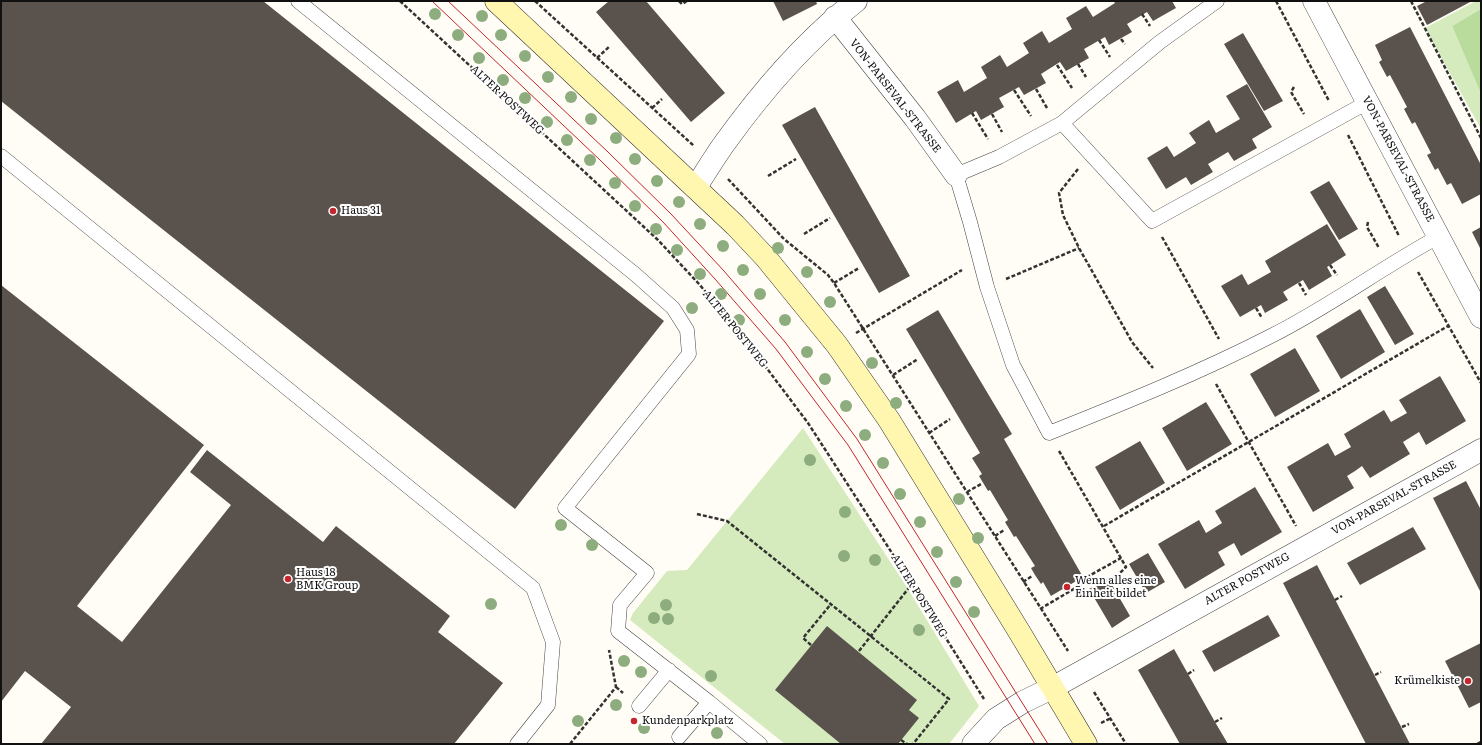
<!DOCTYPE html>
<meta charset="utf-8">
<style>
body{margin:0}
#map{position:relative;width:1482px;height:745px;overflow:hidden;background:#fffdf5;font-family:Literata,serif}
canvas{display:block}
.frame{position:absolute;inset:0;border:2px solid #111;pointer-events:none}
</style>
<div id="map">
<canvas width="1482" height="745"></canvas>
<div class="frame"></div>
</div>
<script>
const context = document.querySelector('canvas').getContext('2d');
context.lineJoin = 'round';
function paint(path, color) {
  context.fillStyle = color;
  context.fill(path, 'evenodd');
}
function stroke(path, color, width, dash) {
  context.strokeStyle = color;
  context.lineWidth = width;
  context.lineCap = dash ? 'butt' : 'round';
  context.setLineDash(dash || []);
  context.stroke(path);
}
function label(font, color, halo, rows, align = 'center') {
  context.font = font + ' Literata,serif';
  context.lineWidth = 4;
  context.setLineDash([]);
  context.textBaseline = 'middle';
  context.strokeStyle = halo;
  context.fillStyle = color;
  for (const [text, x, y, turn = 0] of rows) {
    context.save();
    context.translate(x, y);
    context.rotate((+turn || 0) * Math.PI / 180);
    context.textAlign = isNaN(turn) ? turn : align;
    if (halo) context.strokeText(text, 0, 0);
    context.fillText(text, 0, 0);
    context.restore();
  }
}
const green = new Path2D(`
 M1476,1H1481V9L1452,26L1481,94V129L1425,28Z
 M803,428L908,589L979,706L949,744H785L630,620L633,613L667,571L687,570Z`);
const forest = new Path2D(`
 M1481,9V94L1452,26Z`);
const building = new Path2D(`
 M1,1H263L664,321L515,509L1,101Z
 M609,1H646L725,93L691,122L596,12Z
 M773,1H816L817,4L783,21Z
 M1113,1H1172L1176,8L1153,21L1147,12L1127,24L1132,32L1109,45L1105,37L1084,49L1089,58L1066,71L1060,62L1041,74L1046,83L1024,95L1019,87L999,98L1004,107L981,120L976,111L956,123L937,92L958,80L964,92L987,78L981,67L1000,55L1007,67L1029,53L1023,43L1042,31L1049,43L1072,29L1066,18L1086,6L1093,17L1115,3Z
 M1427,1H1472L1427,25L1417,6Z
 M1410,27L1481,165V194L1462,204L1451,183L1447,185L1438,168L1435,170L1427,155L1431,153L1415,122L1412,124L1404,109L1407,107L1390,75L1387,77L1379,62L1382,60L1375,45Z
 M1243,33L1283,101L1264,111L1224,44Z
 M1247,84L1272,127L1252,139L1257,148L1234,161L1228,152L1208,164L1213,172L1191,185L1186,177L1166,189L1147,158L1167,146L1174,157L1196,143L1189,133L1209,120L1216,133L1240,119L1226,96Z
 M815,107L910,276L879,293L782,125Z
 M1329,181L1358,229L1339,240L1310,192Z
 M1327,224L1346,255L1327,267L1332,276L1309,290L1303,280L1283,292L1288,300L1265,313L1261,305L1240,317L1221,286L1242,274L1248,285L1271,272L1265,261Z
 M1481,227V250L1472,232Z
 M1,285L204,445L77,606L122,642L231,505L190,472L207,450L323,542L336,526L450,616L438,632L503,683L454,744H41L71,707L25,671L1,702Z
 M1385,286L1414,334L1395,345L1367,297Z
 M1360,309L1385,352L1341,379L1316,336Z
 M938,310L1012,434L1004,439L1083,577L1051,596L1043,582L1041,584L1035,575L1031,568L1035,566L1016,536L1014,537L1005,522L1008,520L990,490L988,491L979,476L982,474L972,458L980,453L906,329Z
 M1295,348L1320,391L1275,417L1250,374Z
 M1440,376L1466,421L1426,445L1419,432L1403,442L1410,454L1370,478L1362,466L1355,471L1347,476L1354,488L1313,512L1287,467L1328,443L1335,456L1351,447L1344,434L1384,410L1391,422L1407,413L1399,400Z
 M1206,402L1232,444L1187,471L1162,428Z
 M1140,441L1165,483L1120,510L1095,467Z
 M1466,481L1481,510V593L1433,498Z
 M1255,487L1282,532L1241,556L1234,543L1218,552L1225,565L1185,589L1158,544L1199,520L1206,533L1222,523L1215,511Z
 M1413,527L1426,549L1360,585L1347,563Z
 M1148,553L1165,582L1146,593L1129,564Z
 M1317,565L1352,632L1410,744H1366L1350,713L1283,583Z
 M1108,578L1130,616L1112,628L1089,589Z
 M1268,615L1280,636L1214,672L1202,651Z
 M827,626L917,700L909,710L919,718L898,744H841L775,690Z
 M1481,643V702L1469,708L1445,661Z
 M1174,649L1215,722L1228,744H1180L1138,670Z`);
const path = new Path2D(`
 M400,1L658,240L699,284L741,334L808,423L912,584L984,699
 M535,1L694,146
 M679,1L682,4L687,1
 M1276,1L1329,101
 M1411,1L1481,138
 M1142,14L1150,26
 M1121,39L1125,44
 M1099,40L1110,57
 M597,58L610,46
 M1078,64L1086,77
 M1057,65L1072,88
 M1294,87L1291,92L1304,114
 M1036,89L1047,108
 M1014,90L1031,116
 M652,108L662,99
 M972,113L988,139
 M992,114L1002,132
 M1348,135L1399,236
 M1078,169L1059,193L1063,215L1079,248L1132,342L1153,368
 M768,176L796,159
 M728,179L784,239L828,275L834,283L1068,651
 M1368,222L1367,227L1379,248
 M804,234L830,218
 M1162,237L1219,339
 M1330,265L1337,275
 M1418,272L1481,383
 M1006,279L1079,248
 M834,283L859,268
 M1299,283L1306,295
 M1256,308L1262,318
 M856,333L962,270
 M893,375L918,359
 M1216,384L1296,526
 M929,433L950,419
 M1059,451L1126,567L1120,573
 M967,492L981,484
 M697,514L727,521L949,699L913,744
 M1104,526L1448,326
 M995,536L1004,530
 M1023,582L1032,576
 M1335,600L1342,596
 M1040,609L1089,580L1087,577L1121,558
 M811,645L803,638L831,604
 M859,651L912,584
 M1188,674L1194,670
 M1375,675L1381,672
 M616,687L623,693
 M1094,692L1126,744
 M1215,722L1222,718
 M1101,723L1111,718
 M1402,727L1409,724
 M901,740L907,744
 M570,744L616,687L609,650
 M1477,744L1481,742`);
const lane = new Path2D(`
 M298,1L636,275L673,308L687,330L689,354L565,508L647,573L620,605L618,631L709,702L760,744
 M1217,1L1160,42L1062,123L999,157L956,175L970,222L987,287L1013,365L1049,433C1124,403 1199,373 1271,336C1329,307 1381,268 1438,237
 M1062,123L1152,221L1368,102
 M1,156L533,588L553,642L548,705L517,744
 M639,706L669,670
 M679,737L709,702`);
const street = new Path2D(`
 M1314,1L1481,317
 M835,17L915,118L956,175
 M696,187C705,173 714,158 724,144C762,91 805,41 856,1
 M973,744L996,719L1023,702L1052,688L1481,450`);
const secondary = new Path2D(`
 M496,1L735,225L766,258L837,345L889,420L1020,633L1086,744`);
const tram = new Path2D(`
 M432,1L600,160L663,222L715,279L776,349L848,445L1035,744
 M448,1L608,152L671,214L724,271L785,342L857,439L1048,744`);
const trees = [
 [435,14],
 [482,16],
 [458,35],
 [501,35],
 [525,56],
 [479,58],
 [548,77],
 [503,80],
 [571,97],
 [525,98],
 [591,119],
 [547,122],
 [616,138],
 [567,140],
 [635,159],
 [590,160],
 [657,181],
 [615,183],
 [679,202],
 [635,206],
 [700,224],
 [656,229],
 [723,246],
 [778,248],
 [677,250],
 [743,270],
 [807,272],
 [700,274],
 [721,294],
 [760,294],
 [830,302],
 [692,308],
 [739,320],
 [785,320],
 [807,352],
 [872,363],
 [825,379],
 [896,403],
 [846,406],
 [865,435],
 [810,460],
 [883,463],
 [900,494],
 [959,499],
 [845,512],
 [920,522],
 [561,525],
 [978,538],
 [592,545],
 [937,552],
 [844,556],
 [875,560],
 [956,582],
 [491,604],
 [666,605],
 [974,612],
 [654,618],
 [668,619],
 [919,630],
 [624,661],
 [641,672],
 [711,676],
 [616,705],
 [578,721],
 [644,728],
 [717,733]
];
const markers = [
 [333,211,4,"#c4262e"],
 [288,579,4,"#c4262e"],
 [1067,587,4,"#c4262e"],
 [1468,681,4,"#c4262e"],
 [634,721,4,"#c4262e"]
];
const streetNames = [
 ["VON-PARSEVAL-STRASSE",895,96,52],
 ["ALTER POSTWEG",507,100,43],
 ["VON-PARSEVAL-STRASSE",1398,159,62],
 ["ALTER POSTWEG",735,329,51],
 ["VON-PARSEVAL-STRASSE",1394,498,-29],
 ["ALTER POSTWEG",1247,579,-29],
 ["ALTER POSTWEG",919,596,58]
];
const poiNames = [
 ["Haus 31",341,211],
 ["Haus 18",296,573],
 ["BMK Group",296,586],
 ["Wenn alles eine",1075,581],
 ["Einheit bildet",1075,594],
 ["Krümelkiste",1460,681,"right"],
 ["Kundenparkplatz",642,721]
];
paint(green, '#d5ebbd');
paint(forest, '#b9dc9c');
paint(building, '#5a524d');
stroke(lane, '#444', 15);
stroke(street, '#444', 23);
stroke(secondary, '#333', 23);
stroke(path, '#333', 2.5, [4, 2]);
stroke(lane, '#fff', 14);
stroke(street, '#fff', 22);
stroke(secondary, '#fff6b0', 22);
stroke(tram, '#c4262e', 1);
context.fillStyle = '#8dad7f';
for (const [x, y] of trees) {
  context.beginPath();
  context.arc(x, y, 6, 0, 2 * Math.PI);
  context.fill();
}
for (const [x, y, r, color] of markers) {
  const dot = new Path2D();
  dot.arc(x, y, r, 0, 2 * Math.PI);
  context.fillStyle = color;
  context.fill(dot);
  stroke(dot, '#fff', 1.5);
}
label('11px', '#111', '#fff', streetNames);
label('11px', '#111', '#fff', poiNames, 'left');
</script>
